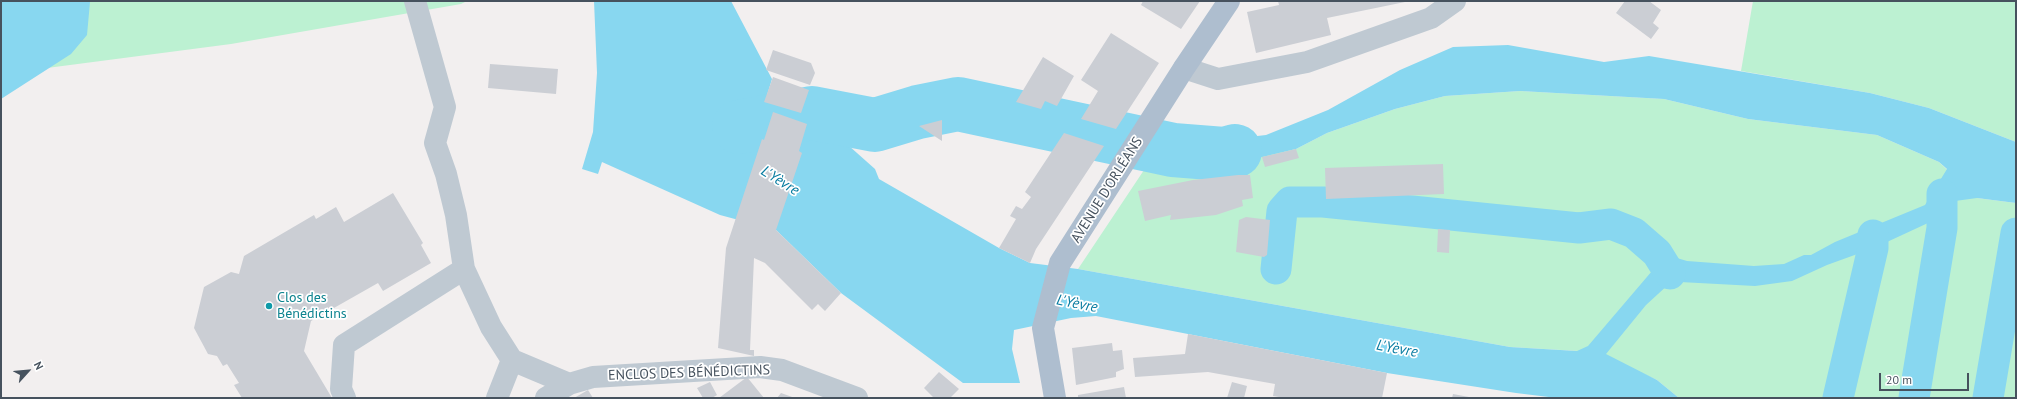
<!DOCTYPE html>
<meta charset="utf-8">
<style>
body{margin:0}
#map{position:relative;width:2017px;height:399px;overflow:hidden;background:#f2efef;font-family:"PT Sans",sans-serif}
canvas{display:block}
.frame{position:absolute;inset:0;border:2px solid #46525e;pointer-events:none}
.north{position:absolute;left:8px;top:351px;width:40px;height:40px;-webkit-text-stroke:3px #fff;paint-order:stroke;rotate:63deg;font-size:11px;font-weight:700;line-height:16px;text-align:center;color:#46525e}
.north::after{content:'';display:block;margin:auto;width:14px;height:18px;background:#46525e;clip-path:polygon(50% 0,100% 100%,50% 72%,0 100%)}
.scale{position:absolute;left:1879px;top:373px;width:90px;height:18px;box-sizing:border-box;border:2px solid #46525e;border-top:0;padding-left:5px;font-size:12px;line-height:14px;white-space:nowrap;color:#46525e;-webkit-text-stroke:3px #fff;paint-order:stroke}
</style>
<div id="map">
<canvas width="2017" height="399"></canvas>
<div class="frame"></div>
<div class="north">N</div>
<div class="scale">20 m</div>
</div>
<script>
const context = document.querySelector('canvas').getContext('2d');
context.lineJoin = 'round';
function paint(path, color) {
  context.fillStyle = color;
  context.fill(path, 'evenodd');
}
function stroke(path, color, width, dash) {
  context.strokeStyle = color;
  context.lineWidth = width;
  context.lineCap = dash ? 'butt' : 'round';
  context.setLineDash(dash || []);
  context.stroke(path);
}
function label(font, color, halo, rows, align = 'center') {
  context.font = font + ' "PT Sans",sans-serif';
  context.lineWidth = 3.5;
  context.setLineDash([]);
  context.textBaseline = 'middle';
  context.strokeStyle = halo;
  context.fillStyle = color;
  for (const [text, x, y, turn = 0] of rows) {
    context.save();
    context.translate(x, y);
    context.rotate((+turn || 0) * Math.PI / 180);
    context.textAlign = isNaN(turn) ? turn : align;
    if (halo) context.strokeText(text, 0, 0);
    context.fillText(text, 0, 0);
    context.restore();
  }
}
const green = new Path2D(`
 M1,1H467L461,4L231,44L1,74Z
 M1753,1H2016V142L1929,108L1870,93L1741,71Z
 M1520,91L1664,99L1748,119L1877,135L1939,162L1977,198L2016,203V398H1679L1657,380L1595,352L1510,347L1078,269L1146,167L1230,162L1296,149L1327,133L1395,109L1445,96Z`);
const water = new Path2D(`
 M1,1L90,2L87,35L71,54L1,99Z
 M594,1H731L772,79L765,102L801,113H812L875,169L879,179L999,248L1030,263L1078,269L1510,347L1577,351L1588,346L1658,264L1670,256L1687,261L1754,266L1784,264L1804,255H1811L1835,242L1925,205L1947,169L1939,162L1877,135L1748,119L1664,99L1520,91L1445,96L1395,109L1327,133L1296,149L1262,157L1230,162L1146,167L1171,135L1205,142L1266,135L1328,110L1400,70L1453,47L1508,45L1604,62L1649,56L1870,93L1929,108L2016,142V203L1977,198L1955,201L1928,223L1874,248L1827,265L1792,281L1755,286L1680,282L1670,283L1646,305L1606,354L1657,380L1679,398H1557L1516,393L1387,373L1096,316L1071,318L1014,330L1012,349L1020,383H963L841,293L776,230L720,215L602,162L598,174L582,169L593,132L597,73Z`);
const canal = new Path2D(`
 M1276,269L1282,211L1290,202H1323L1579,228L1611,224L1634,233L1657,253L1670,274
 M1838,398L1873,248V235
 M1914,398L1942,228V194
 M1988,398L2016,233`);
const river = new Path2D(`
 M739,127L812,113L875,125L918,112L958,104L1173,150L1224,154L1235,151`);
const building = new Path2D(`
 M1143,1H1200L1181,29L1141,5Z
 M1278,1H1405V2L1327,18L1331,35L1256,53L1247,12L1279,5Z
 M1625,1H1649L1661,10L1653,23L1659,28L1651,39L1616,13Z
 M1111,33L1159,63L1116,129L1081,119L1098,91L1081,80Z
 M773,50L811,63L815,73L810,85L766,70Z
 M1043,57L1074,76L1057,106L1045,101L1041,109L1016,102Z
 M490,64L558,69L556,94L488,88Z
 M773,77L809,90L801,113L764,102Z
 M773,112L807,124L799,151L802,153L776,230L841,293L825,311L818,304L812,310L765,263L754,258L750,350H754V356L718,348L726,248L762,139L764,140Z
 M942,120V141L919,126Z
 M1064,133L1104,146L1036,249L1030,263L999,248L1016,219L1010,216L1016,206L1022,209L1031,197L1025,192Z
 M1296,149L1299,158L1265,167L1262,157Z
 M1443,164L1444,194L1326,199L1325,168Z
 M1238,175H1250L1253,198L1242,200L1243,206L1216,215L1170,220L1171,215L1145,221L1138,191L1193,180Z
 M393,193L423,243L421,245L431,263L383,291L378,283L311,321L304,351L332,398H242L234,385L239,383L227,364L223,366L217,356L208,354L194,328L204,287L231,272L239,274L244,256L314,215L316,219L336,207L344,222Z
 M1246,217L1270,220L1267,255L1264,257L1236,252L1239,220Z
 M1438,229L1450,230L1449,253L1437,252Z
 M1188,334L1387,373L1382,398H1285L1273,396L1275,384L1208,372L1135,377L1133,358L1185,354Z
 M1112,343L1113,351L1122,350L1124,369L1116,372V377L1076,385L1072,348Z
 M939,372L959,389L950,398H934L924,388Z
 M747,377L764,398H719Z
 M710,382L717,395L712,398H703L697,388Z
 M1232,382L1247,386L1244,398H1227Z
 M1124,387L1126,398H1078V395Z
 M588,390L593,398H574Z
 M781,393L795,398H777Z
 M1453,394L1469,397V398H1452Z`);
const minor = new Path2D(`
 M415,1L445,107L435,143L446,174L456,215L464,269L491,327L512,360L569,384
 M1184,68L1218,79L1307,62L1431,18L1455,1
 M345,398L341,389L344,345L464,269
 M497,398L512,360
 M546,398L569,384L593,377L760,367L782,370L857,398`);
const major = new Path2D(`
 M1055,398L1043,328L1060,263L1184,68L1229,1`);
const markers = [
 [269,306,4,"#0f9aa8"]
];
const streetNames = [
 ["AVENUE D'ORLÉANS",1107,190,-58],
 ["ENCLOS DES BÉNÉDICTINS",689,373,-2]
];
const cultureNames = [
 ["Clos des",277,298],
 ["Bénédictins",277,314]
];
const waterNames = [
 ["L'Yèvre",780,181,32],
 ["L'Yèvre",1077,304,11],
 ["L'Yèvre",1397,349,10]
];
paint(green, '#bcf1d2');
paint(water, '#88d7f0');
stroke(canal, '#88d7f0', 31);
stroke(river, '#88d7f0', 54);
paint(building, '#cbced4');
stroke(minor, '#bfc9d2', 22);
stroke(major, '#aebecf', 22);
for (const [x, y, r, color] of markers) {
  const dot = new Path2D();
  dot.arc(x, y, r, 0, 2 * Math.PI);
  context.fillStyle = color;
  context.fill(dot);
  stroke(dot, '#fff', 1.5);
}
label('14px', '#46525e', '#fff', streetNames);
label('14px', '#0d838f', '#fff', cultureNames, 'left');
label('italic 15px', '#087ca1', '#fff', waterNames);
</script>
